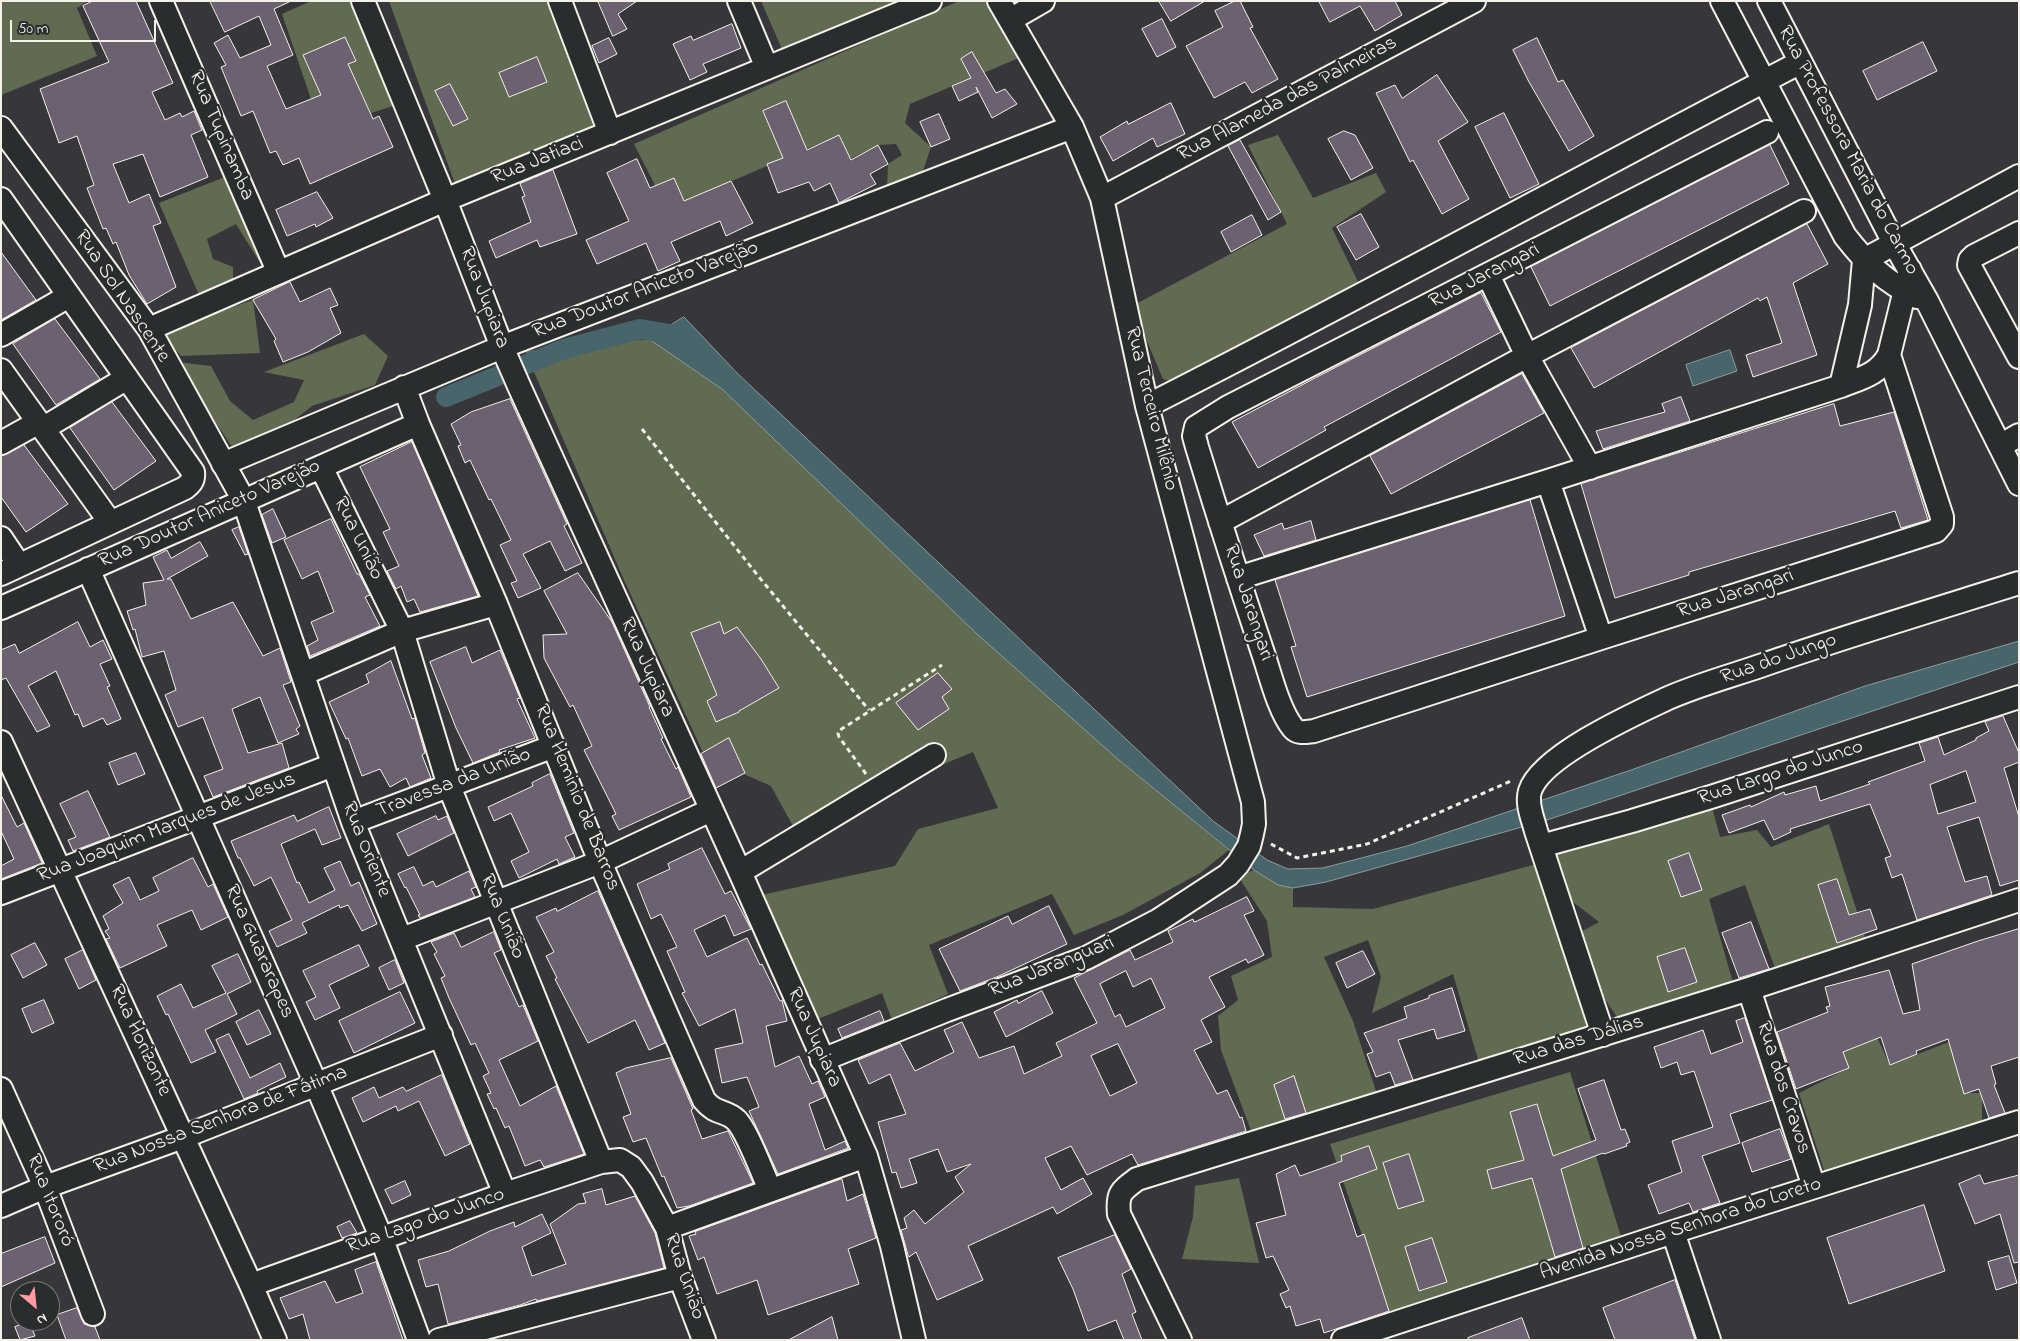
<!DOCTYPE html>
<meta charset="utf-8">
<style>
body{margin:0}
#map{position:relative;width:2020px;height:1341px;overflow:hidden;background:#37373b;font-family:"Indie Flower",sans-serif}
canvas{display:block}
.frame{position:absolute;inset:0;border:2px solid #f4f1e8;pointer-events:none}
.north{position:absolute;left:10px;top:1281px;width:50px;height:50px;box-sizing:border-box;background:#2a2d2e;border:1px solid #7b7b78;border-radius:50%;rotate:152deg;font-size:14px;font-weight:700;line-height:20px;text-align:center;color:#f4f1e8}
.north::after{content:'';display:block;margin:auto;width:18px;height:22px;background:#ff9aa2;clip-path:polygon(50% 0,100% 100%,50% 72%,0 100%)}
.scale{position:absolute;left:10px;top:20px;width:146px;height:22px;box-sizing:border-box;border:2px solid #f4f1e8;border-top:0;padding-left:6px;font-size:15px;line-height:18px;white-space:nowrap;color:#f4f1e8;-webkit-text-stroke:4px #2a2d2e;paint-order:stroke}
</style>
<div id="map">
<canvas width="2020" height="1341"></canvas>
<div class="frame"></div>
<div class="north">N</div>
<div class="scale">50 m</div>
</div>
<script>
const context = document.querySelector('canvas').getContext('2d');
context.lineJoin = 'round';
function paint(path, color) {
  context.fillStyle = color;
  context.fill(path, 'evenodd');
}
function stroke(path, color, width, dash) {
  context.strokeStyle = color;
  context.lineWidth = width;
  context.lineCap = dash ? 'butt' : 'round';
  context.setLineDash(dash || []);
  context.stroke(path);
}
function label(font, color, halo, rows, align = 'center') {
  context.font = font + ' "Indie Flower",sans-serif';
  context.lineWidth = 4.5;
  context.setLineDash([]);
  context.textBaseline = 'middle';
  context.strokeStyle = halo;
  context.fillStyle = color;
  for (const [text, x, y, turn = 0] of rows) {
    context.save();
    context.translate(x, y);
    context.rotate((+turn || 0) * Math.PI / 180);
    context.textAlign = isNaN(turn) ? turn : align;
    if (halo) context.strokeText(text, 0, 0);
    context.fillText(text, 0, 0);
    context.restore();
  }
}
const green = new Path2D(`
 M1,1H88L77,8L97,56L1,95Z
 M311,1H353L393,106L371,113L357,84L312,102L282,14Z
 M389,1H550L600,129L455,184Z
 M761,1H913L784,54Z
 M959,1H987L1021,57L910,104L905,123L931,147L923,171L887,186L888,164L902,155L896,144L878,145L850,159L839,135L667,209L634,144Z
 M1278,135L1313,198L1376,173L1386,192L1332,228L1360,286L1180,384L1163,379L1132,306L1287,224L1248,145Z
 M235,173L269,260L259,261L236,224L207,239L213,259L233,267V279L199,295L159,203Z
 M253,300L260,353L181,356L161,332Z
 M364,334L388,356L375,385L312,406L292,422L234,450L176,362L211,366L230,401L253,420L294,402L304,380L264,372Z
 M649,339L722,389L1120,761L1229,850L1200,873L1123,915L1074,935L1052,894L929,945L948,994L892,1020L882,993L818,1019L761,895L895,866L918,829L998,808L973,752L793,826L771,786L705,757L624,580L525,351Z
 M1711,803L1720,837L1757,830L1771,847L1829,824L1867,943L1776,971L1745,885L1709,899L1734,986L1619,1020L1599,990L1579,933L1599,922L1569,899L1554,850Z
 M1540,863L1592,1028L1479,1063L1453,974L1372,1013L1381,977L1368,940L1324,957L1353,1021L1377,1094L1253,1136L1221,1050L1218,1016L1238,1000L1231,976L1272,957L1267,921L1238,876L1254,870L1278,885L1293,888V907L1373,909Z
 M1871,1025L1890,1065L1949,1042L1964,1093H1982V1126L1826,1176L1799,1093L1849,1068L1834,1030Z
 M1570,1072L1622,1240L1389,1312L1330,1144Z
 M1239,1178L1259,1263L1182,1259L1193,1217L1195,1186Z`);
const water = new Path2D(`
 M684,317L737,373L1213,821L1267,860L1288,869L1323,868L1407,846L1631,770L1865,686L2019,641V662L1547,820L1326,882L1293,888L1278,885L1254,870L1120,761L977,634L722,389L649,339Z
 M1730,350L1737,371L1693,386L1686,365Z`);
const canal = new Path2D(`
 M446,397L564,349L640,329L682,336L685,339`);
const building = new Path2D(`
 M93,1H136L173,83L152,92L165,120L180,113L182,117L194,111L202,130L191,135L208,177L160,197L143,154L113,164L129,203L149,194L161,223L153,226L176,287L147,304L129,275L116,242L113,244L106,228L103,229L87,188L94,185L77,136L59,143L40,89L109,62L83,6Z
 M210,1H291L274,9L293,55L267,66L286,109L321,95L303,55L345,37L356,61L348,64L373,119L379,116L393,147L310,184L299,158L283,165L276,151L270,153L253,111L241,116L221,67L226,65L214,43L228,35L240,58L271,45L259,16L225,32Z
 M598,1H637L618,14L627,29L613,36Z
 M1159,1H1205L1171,21Z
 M1235,1H1240L1253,27L1250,28L1278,79L1252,93L1245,82L1214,98L1186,46L1223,27L1215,11Z
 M1319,1H1395L1402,15L1375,31L1360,6L1330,22Z
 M1162,19L1176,47L1157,57L1142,29Z
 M732,24L741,48L703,64L707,72L690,80L673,44L691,36L693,40Z
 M609,38L617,54L599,63L592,46Z
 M1537,38L1558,82L1563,80L1594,136L1569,151L1529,82L1513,50Z
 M1923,42L1937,71L1877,100L1863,71Z
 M972,52L996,93L1005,89L1017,104L992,118L976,87L978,92L959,101L952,86L971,78L961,59Z
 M537,57L547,82L509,97L499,73Z
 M1437,75L1468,122L1438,141L1469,199L1442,214L1413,160L1410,162L1376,93L1395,85L1402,98Z
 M450,84L468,119L453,126L435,91Z
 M786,101L807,150L839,135L851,160L878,145L888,164L870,174L876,184L839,203L830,183L814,191L809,182L778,193L767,164L783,158L763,111Z
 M1171,103L1185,134L1157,147L1153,138L1113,161L1100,137L1127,121L1128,124Z
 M1504,113L1539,184L1510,198L1475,127Z
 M939,114L950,139L931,147L920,122Z
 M1344,131L1355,135L1373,168L1351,180L1328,139Z
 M1240,140L1281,212L1268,220L1228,146Z
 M1770,145L1789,184L1550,306L1531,267Z
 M637,159L650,188L674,178L684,201L731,181L753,223L726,236L720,221L671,242L680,261L658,271L646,243L597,264L586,240L629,221L607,173Z
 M553,170L577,234L540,247L537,240L496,258L489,241L531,222L522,197L525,196L520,184Z
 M317,192L333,218L316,227L315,224L287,236L276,210Z
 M1361,214L1379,247L1356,260L1337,227Z
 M1252,215L1262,235L1231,252L1221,232Z
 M1807,224L1828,264L1793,283L1817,355L1753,377L1746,355L1782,343L1767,297L1760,301L1758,298L1594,388L1571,348Z
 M1,252L36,300L1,320Z
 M290,282L300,302L330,288L338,305L330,308L341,333L308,352L283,362L274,341L276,339L253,300Z
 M1481,293L1501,332L1324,427L1326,430L1258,468L1232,422L1315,378Z
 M55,319L100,379L56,405L13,344Z
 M1522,374L1544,413L1391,494L1370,456Z
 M1681,397L1690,421L1603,449L1596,431L1665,412L1662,404Z
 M510,399L567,524L564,526L582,563L565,571L550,541L523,554L541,588L518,598L511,583L517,581L500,545L511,540L491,499L489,500L470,460L465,463L458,446L461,445L451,424L471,412Z
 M112,402L156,461L114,490L70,428Z
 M1834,404L1840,426L1894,412L1928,520L1901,528L1895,511L1689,572V575L1615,598L1581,484Z
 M412,442L478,596L420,612L414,599L407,602L401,586L396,589L387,571L399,566L383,532L390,529L360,467Z
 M24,445L68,504L26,532L1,497V456Z
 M1530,500L1565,616L1307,697L1291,647L1296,646L1275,580Z
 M273,509L286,537L272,543L262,515Z
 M331,519L357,574H359L370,595L365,597L380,626L310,656L307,646L318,640L311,622L334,612L318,571L302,579L284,540Z
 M1311,521L1316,540L1264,556L1254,535L1282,523L1284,529Z
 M239,527L248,554L245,555L232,530Z
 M200,542L208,556L167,579H171L191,619L233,602L263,656L280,648L291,682L283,685L300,726L296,729L299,734L278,743L260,697L232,709L248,753L282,743L289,768L213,797L204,776L223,769L203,717L178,727L165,695L176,690L164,651L142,657L135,629L133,630L127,611L146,605L143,583L164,580L153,557L167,550L171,558Z
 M578,573L612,622L650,707H649L663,738L661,739L676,769L678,767L691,797L619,830L612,816L616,814L584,750L592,746L573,705L570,707L544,658L543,635L567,634L544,591Z
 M78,622L90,647L103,640L112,659L100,664L110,686L107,687L121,719L107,725L103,718L83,727L78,714L75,715L56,671L28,686L50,726L37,732L6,678L1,680V650L15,644L19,653Z
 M720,622L724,634L737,627L761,659L779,688L739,711V712L716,722L707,701L717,695L691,633Z
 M466,647L472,663L500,650L520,698L517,699L535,738L499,750L500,752L473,763L456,728L430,662Z
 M391,661L412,719L415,718L425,753L422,755L431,778L410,787L406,778L390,787L380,769L362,776L348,738L346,739L329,702L369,683L366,675Z
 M938,673L952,689L942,697L949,709L918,730L896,703Z
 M2003,716L2019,753V762L2004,768L2019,817V880L2000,886L1979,817L1947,827L1965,882L1987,876L1992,895L1917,920L1902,874L1892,878L1885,858L1891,856L1870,804L1790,829L1791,832L1774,840L1764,820L1729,833L1722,815L1750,805L1751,807L1784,792L1785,795L1816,786L1820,801L1870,784L1868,782L1925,761L1919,743L1938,737L1944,755L1976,740V738L1989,731L1985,722ZM1966,771L1976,802L1938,814L1930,785Z
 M729,738L745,773L716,788L701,754Z
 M136,753L145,774L118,785L109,763Z
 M550,774L574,833L565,837L575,857L559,864L557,859L519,878L511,861L529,852L511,813L494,821L488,807L533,786L532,783Z
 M88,791L110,837L73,851L68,840L76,837L60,804Z
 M1,795L17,827L24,823L42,863L1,879V866L14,859L1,831Z
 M329,807L341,838L322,845L315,829L281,844L297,883L299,882L309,903L335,890L324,868L340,861L351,886L359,882L377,924L362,931L348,905L340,908L339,905L302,923L307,933L277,947L269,931L292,920L271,877L254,886L240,858H238L231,841L294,815L297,821Z
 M436,816L438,820L447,816L454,833L408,856L397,834Z
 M702,848L725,894L731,891L751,929L734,936L725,915L694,930L707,957L747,938L760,965L762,964L780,1001L782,1000L787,1021L766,1026L775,1067L799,1056L812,1084L818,1081L825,1097L809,1104L825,1150L845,1141L848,1148L778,1174L749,1111L759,1107L747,1077L722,1083L715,1049L743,1043L735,1009L699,1026L682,993L685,992L667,951L677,947L661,914L651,919L637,884L670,869L668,864Z
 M1689,853L1702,890L1681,897L1668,861Z
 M193,858L208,887L213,884L228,917L201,930L192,910L157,925L167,946L120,968L106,939L110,938L105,931L109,929L103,916L123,903L113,885L129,877L140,900L159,891L153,878Z
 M414,867L423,886L433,881L436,887L469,871L476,887L471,889L475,897L420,918L418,915H420L406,887L405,888L398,874Z
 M1837,879L1849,915L1870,909L1877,929L1837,943L1818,885Z
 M598,891L665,1043L649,1050L635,1020L588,1043L555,979L557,978L546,956L554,952L536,917L556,908L557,911Z
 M1247,897L1254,911L1244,915L1264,955L1248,963L1246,959L1209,977L1225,1007L1201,1020L1212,1042L1194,1050L1217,1094L1227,1090L1240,1118L1242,1117L1246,1131L1138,1165L1132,1154L1087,1175L1071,1146L1045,1158L1061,1190L1083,1178L1092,1194L1057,1214L1053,1207L968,1246L983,1280L937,1300L916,1252L909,1257L908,1255L901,1230L907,1228L904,1218L914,1210L925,1224L964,1192L955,1177L971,1164L947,1172L938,1149L909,1159L917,1183L901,1188L896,1172L892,1173L878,1122L906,1114L890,1074L869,1084L858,1060L900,1043L915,1071L954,1052L944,1030L962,1022L979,1058L1014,1046L1024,1074L1062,1056L1056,1043L1097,1023L1074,978L1130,950L1135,960L1173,942L1168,931L1193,919L1194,922L1197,921ZM1126,971L1133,987L1151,978L1165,1008L1126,1027L1120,1014L1115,1017L1100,984ZM1118,1044L1137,1083L1110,1096L1091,1056Z
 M1049,906L1067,944L999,976L960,991L939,949L1008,916L1012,924Z
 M1751,922L1769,969L1739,978L1722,933Z
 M2019,929V1057L1991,1066L1996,1084L1994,1085L2005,1113L1989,1118L1979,1089L1964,1094L1948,1039L1916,1051L1917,1054L1890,1065L1881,1037L1843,1052L1849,1068L1796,1089L1777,1032L1828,1012L1826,1007L1830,1006L1825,987L1889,970L1903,1014L1920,1010L1912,964L1978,941Z
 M494,932L501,950L494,953L519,1007L523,1005L538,1041L499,1060L520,1106L556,1086L584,1154L544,1167L540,1160L525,1166L509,1126L505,1128L496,1108L494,1109L487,1094L491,1093L483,1076L489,1073L475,1043L471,1045L449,998L441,978L445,976L434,954L437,952L431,942L454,933L461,947Z
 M35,943L47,965L23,978L11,955Z
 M359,945L369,966L329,985L340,1008L315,1020L306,1002L316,997L303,971Z
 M1685,948L1697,982L1668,992L1657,957Z
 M83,950L96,980L79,989L65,959Z
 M1363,951L1375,974L1347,988L1336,963Z
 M238,954L251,982L227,994L237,1014L205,1030L216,1052L191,1063L168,1014L166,1015L157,996L181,984L193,1008L226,993L212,966Z
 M395,960L404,983L389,990L379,968Z
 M1452,988L1465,1031L1437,1039L1434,1029L1398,1040L1413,1080L1395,1085L1390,1072L1376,1077L1367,1054L1373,1052L1364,1033L1407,1018L1404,1007L1429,998V996Z
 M1042,991L1053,1013L1006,1037L994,1012L1017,1000L1018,1003Z
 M400,992L415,1023L354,1053L339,1021Z
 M44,1000L54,1023L32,1033L22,1009Z
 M259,1010L271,1034L247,1045L236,1022Z
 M880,1011L884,1021L842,1038L838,1029Z
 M1745,1018L1772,1100L1730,1114L1740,1143L1702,1156L1720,1203L1693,1212L1689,1203L1659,1214L1648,1185L1682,1172L1672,1141L1713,1127L1694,1071L1681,1075L1677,1062L1661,1068L1654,1047L1703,1030L1711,1054L1743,1042L1736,1021Z
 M229,1034L250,1078L280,1063L286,1077L257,1091L258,1093L244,1099L216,1040Z
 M671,1058L693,1109L691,1110L702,1139L728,1131L753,1183L689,1206L677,1208L664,1176L662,1177L646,1138L633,1142L623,1117L631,1114L616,1073L626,1068Z
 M442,1075L470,1144L445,1156L419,1101L398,1111L396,1106L363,1122L352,1098L374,1087L379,1098L403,1087L406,1091Z
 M1294,1076L1306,1113L1285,1119L1274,1085Z
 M1604,1080L1621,1130L1625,1129L1630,1142L1626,1144L1627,1146L1604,1154L1603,1153L1561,1169L1583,1248L1555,1257L1532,1178L1492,1189L1487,1170L1524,1160L1510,1112L1537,1104L1553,1156L1596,1140L1578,1089Z
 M1780,1129L1791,1159L1752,1172L1742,1143Z
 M1369,1146L1377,1169L1339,1183L1357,1237L1364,1234L1389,1311L1324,1333L1320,1319L1296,1326L1290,1306L1286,1308L1280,1294L1289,1290L1273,1256L1266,1258L1256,1223L1286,1215L1276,1174L1295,1165L1300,1176L1342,1161L1341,1156Z
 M1409,1154L1424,1201L1398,1209L1383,1163Z
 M1980,1175L1984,1184L2019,1175V1262L2014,1263L2000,1214L1975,1224L1959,1184Z
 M842,1179L847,1201L863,1194L876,1238L848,1249L859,1284L768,1315L757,1280L717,1294L704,1257L698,1260L689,1236L696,1234L695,1232Z
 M405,1181L411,1195L392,1204L385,1190Z
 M602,1189L606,1205L635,1196L655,1233L664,1268L537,1301L536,1299L520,1305L448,1324L438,1284L426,1287L418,1260L449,1251L490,1231L514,1222L515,1227L542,1214L551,1233L522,1247L532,1276L566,1264L550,1224L578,1204L586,1203L583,1194Z
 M1924,1205L1945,1271L1849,1304L1827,1238Z
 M350,1221L357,1233L342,1238L337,1227Z
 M1115,1235L1131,1269L1122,1274L1136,1312L1132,1314L1142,1340H1124L1116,1320L1088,1331L1073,1289L1058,1258Z
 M45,1237L55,1263L1,1287V1254Z
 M1432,1238L1447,1282L1419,1291L1405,1247Z
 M2009,1256L2017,1283L1996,1290L1988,1262Z
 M376,1262L403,1340H310L303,1314L289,1319L280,1298L325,1281L336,1303L363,1293L355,1270Z
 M1675,1280L1695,1340H1615L1603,1308Z
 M77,1308L84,1324L95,1327L100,1340H66L57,1315Z
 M832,1317L838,1340H789Z
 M1522,1318L1530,1340H1468V1338Z
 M29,1322L35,1336L20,1340L15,1327Z`);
const path = new Path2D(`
 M642,429L759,577L869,710
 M866,774L839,737L838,733L840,730L942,665
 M1271,844L1297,858L1367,844L1511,781`);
const minor = new Path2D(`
 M161,1L278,271
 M363,1L445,200L502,347L519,386L740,872L866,1156L892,1246L914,1340
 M560,1L610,133
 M739,1L767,68
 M1722,1L1845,236C1866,263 1885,282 1917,297
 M1769,1L1894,243L1927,301L2019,484
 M1010,20L1043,1
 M1,128L149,329L243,499L353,822L505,1194
 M1767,132L1228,407L1196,427L1194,436L1197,447C1218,516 1240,585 1263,653C1270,674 1279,711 1293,728C1298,734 1306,732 1314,731L1601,638L1936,531L1942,524V517L1889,355
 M1102,198L1474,1
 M1,199L193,472C194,480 191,483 185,488L1,574
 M2019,233L1974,256L1970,260L1969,265L2019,357
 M1488,275L1527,356L1590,468
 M149,329L445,200L930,1
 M1,335L69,296
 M1,370L110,522
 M1841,386L1860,305L1864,260L2019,176
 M404,387L418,424L496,604L600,862L704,1100C716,1115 726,1110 736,1120C746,1129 764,1176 770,1190
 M1147,406C1366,295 1582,176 1799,63
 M44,428L127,378
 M1,443L39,422
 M2000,446L2019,435
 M223,464L502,347L1072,127
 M321,467L402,631L449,786L601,1162
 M1548,481L1601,638
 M1220,522L1527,356L1804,211
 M1,538L19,565
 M88,569L316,1084L381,1237L419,1340
 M1238,578L1548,481L1841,386C1861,378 1878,375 1889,355L1910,270
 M1,608L418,424
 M303,674L402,631L496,604
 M1,742L251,1285L275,1340
 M353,822L554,746
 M1541,846L1632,821L1714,796L2019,697
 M740,872L934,755
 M1,893L333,765
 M402,939L600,862L711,810
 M1749,989L1814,1187
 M1603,1035L1536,831C1533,819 1526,804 1530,791C1541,756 1634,714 1666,699C1697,685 1731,676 1763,665C1847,636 1933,610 2019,583
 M822,1060L947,1010L1086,958L1159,920L1228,875L1238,864L1249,846L1252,834L1254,824L1253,802L1147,406L1102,198L1072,127L999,1
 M1,1089L45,1187L93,1314
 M1,1206L45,1187L183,1137L441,1035
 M667,1228L866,1156
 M1673,1232L1709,1340
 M251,1285L505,1194L601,1162L620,1160L631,1167L642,1182L667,1228L680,1277L704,1340
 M439,1340L680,1277
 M1180,1340L1119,1214C1117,1193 1121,1191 1137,1179L1749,989L2019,900
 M1343,1340L1673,1232L2019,1122`);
const streetNames = [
 ["Rua Alameda das Palmeiras",1288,100,-28],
 ["Rua Tupinamba",220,136,67],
 ["Rua Professora Maria do Carmo",1847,151,62],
 ["Rua Jatiaci",538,162,-22],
 ["Rua Jarangari",1485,277,-27],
 ["Rua Doutor Aniceto Varejão",646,291,-21],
 ["Rua Sol Nascente",121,297,56],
 ["Rua Jupiara",483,298,69],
 ["Rua Terceiro Milênio",1150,409,76],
 ["Rua Doutor Aniceto Varejão",210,515,-24],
 ["Rua União",357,539,64],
 ["Rua Jarangari",1736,595,-18],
 ["Rua Jarangari",1247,603,72],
 ["Rua do Jungo",1779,660,-19],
 ["Rua Jupiara",646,668,66],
 ["Rua Largo do Junco",1781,774,-18],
 ["Travessa da União",454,784,-21],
 ["Rua Heminio de Barros",576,798,68],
 ["Rua Joaquim Marques de Jesus",167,829,-21],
 ["Rua Oriente",365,850,68],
 ["Rua União",501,917,68],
 ["Rua Guararapes",258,952,66],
 ["Rua Jaranguari",1052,968,-22],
 ["Rua Jupiara",813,1038,66],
 ["Rua Horizonte",139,1041,65],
 ["Rua das Dálias",1579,1042,-17],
 ["Rua dos Cravos",1782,1088,72],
 ["Rua Nossa Senhora de Fátima",221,1121,-21],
 ["Rua Itororó",49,1201,68],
 ["Rua Lago do Junco",426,1222,-19],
 ["Avenida Nossa Senhora do Loreto",1681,1230,-18],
 ["Rua União",683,1277,71]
];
paint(green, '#616b52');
paint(water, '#47656a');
stroke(water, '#8c9d9c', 1);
stroke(canal, '#47656a', 20);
paint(building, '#6b6170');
stroke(building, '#f4f1e8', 1);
stroke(minor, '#f4f1e8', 26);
stroke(path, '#f4f1e8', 3, [5, 4]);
stroke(minor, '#2a2d2e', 22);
label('21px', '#f4f1e8', '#2a2d2e', streetNames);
</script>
